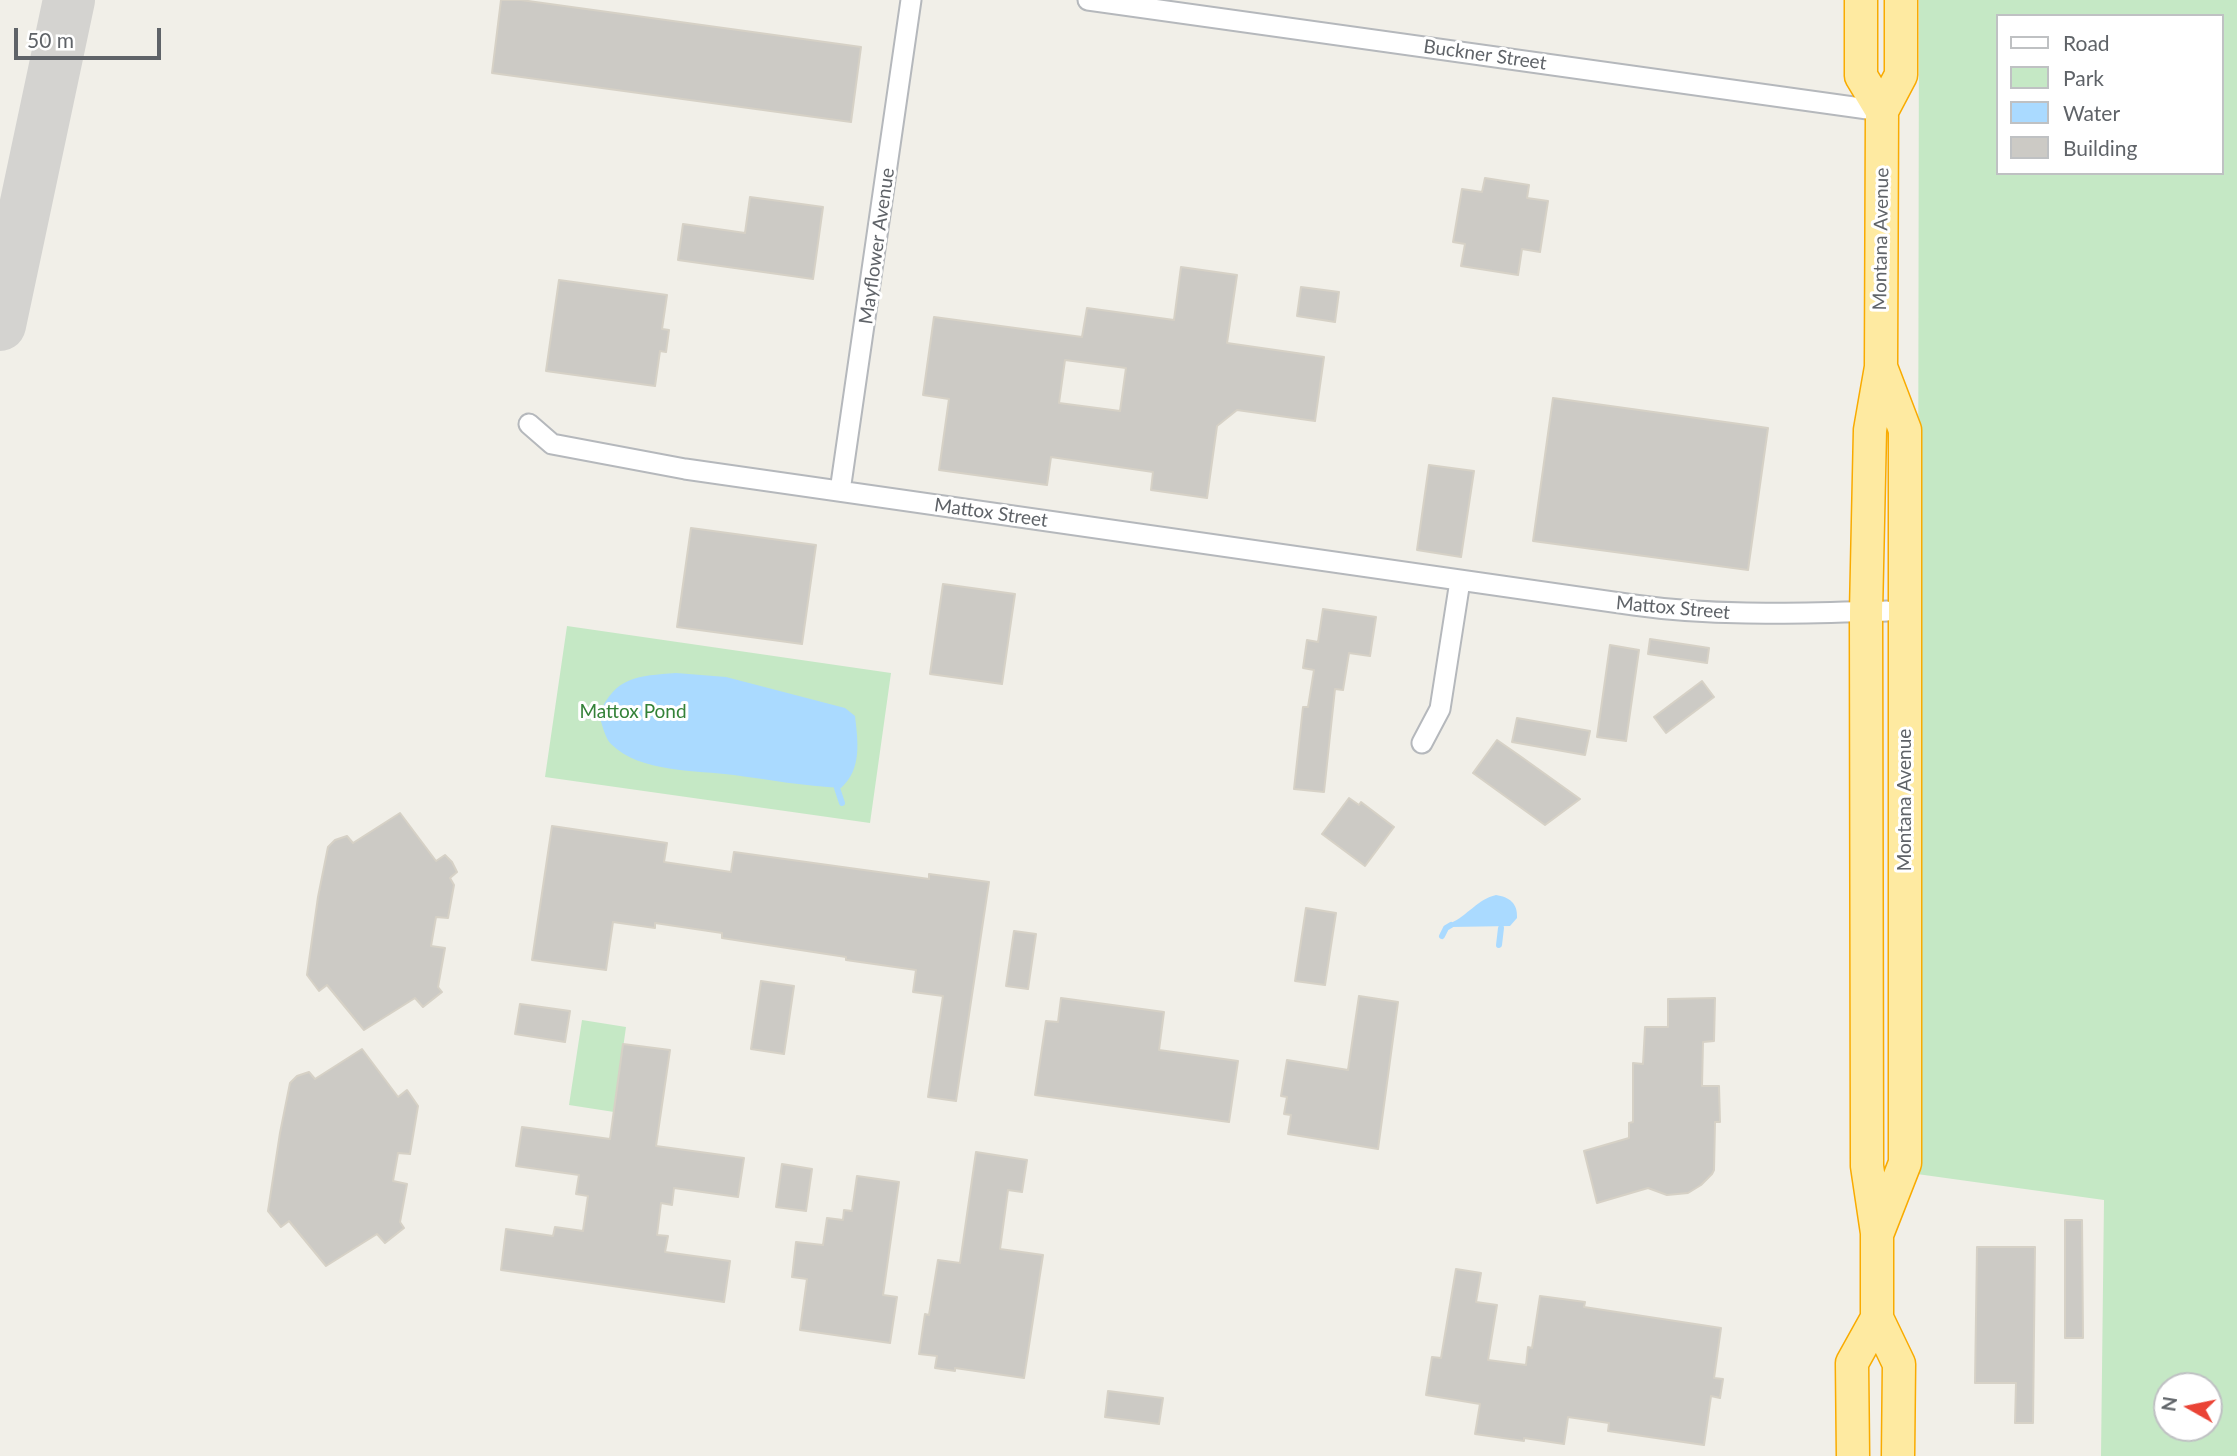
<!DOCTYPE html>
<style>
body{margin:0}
#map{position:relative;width:2237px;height:1456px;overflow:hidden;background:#f1efe8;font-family:Lato,sans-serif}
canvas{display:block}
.legend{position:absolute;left:1996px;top:14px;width:228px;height:161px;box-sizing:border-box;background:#fff;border:2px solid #bfc1c3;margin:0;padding:9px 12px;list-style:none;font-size:21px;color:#5f6368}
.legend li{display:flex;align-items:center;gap:14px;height:35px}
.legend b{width:35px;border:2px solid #bfc1c3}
.north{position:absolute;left:2153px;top:1372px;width:70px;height:70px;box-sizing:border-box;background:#fff;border:2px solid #bfc1c3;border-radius:50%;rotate:279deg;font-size:19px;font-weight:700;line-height:28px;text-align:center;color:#5f6368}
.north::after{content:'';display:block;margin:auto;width:24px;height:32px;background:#ea4335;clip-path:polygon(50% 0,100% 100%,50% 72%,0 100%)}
.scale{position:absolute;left:14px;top:28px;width:147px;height:32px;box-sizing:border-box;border:4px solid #5f6368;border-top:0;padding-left:9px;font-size:21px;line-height:24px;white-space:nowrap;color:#5f6368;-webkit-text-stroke:5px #fff;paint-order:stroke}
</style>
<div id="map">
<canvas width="2237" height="1456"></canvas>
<ul class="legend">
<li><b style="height:9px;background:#fff"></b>Road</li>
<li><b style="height:19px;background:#c5e8c5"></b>Park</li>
<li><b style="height:19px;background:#aadaff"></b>Water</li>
<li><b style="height:19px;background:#cccac5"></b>Building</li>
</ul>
<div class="north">N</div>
<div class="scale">50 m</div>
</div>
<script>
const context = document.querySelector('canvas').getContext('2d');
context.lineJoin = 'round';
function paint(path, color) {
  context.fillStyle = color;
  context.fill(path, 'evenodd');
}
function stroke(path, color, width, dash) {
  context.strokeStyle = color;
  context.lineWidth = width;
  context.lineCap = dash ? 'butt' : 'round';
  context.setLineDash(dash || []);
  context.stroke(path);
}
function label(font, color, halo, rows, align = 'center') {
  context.font = font + ' Lato,sans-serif';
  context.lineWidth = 6;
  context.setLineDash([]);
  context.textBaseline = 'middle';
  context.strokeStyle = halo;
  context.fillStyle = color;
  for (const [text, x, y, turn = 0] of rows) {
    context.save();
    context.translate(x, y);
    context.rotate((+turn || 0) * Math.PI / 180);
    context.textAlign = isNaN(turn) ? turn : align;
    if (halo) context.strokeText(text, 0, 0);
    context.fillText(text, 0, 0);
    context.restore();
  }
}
const green = new Path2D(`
 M1919,0H2237V1456H2101L2104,1200L1917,1174ZM1997,16H2221V173H1997ZM2167,1386H2209V1428H2167Z
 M567,626L891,673L870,823L545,777Z
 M582,1020L626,1027L614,1112L569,1105Z`);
const water = new Path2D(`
 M676,673L726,677L845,708L855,716C858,742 862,769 841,788C804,786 770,780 734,775C697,770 640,773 611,744C605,738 602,724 599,715C615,676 638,676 676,673Z
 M1496,895C1509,897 1518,903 1517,918L1510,926L1451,927V923C1467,916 1478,899 1496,895Z`);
const stream = new Path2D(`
 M837,788L842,803
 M1442,936L1446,928L1451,925
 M1499,945L1501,928`);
const taxiway = new Path2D(`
 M0,325L69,0`);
const building = new Path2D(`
 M501,0H521L861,47L851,122L492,73Z
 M1485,178L1529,185L1527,198L1548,201L1540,252L1522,249L1518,275L1461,266L1465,244L1453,242L1462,189L1482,192Z
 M750,197L823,207L813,279L678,260L683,224L745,233Z
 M1181,267L1237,275L1227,343L1324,357L1315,421L1237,410L1217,426L1207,498L1151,490L1153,472L1051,457L1047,485L939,470L949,399L923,395L934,317L1082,337L1087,308L1174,320ZM1065,360L1126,368L1120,411L1059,403Z
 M559,280L667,295L662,329L669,330L666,352L660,351L655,386L546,371Z
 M1301,287L1339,292L1335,322L1297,316Z
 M1553,398L1768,428L1748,570L1533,541Z
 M1429,465L1474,471L1461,557L1417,550Z
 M691,528L816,545L802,644L677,627Z
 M943,584L1015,594L1002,684L930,674Z
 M1323,609L1376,617L1370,656L1349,653L1343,690L1335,689L1324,792L1294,789L1303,707H1308L1314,670L1303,668L1307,640L1318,642Z
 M1650,639L1709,648L1707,663L1648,654Z
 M1610,645L1639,650L1626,741L1597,737Z
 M1702,681L1714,697L1666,733L1654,717Z
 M1517,718L1590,731L1585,755L1512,742Z
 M1497,740L1520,756L1580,799L1545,825L1473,773Z
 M1349,798L1359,805L1361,802L1394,827L1365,866L1322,834Z
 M400,813L436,861L445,855L452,862L457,872L450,878L454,885L448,918L436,917L431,946L445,948L438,987L442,992L423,1007L415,998L364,1030L327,985L319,991L307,975L318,897L328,847L335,840L347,836L353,843Z
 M552,826L667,843L664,862L731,872L734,852L929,879V874L989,882L956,1101L928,1097L943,996L913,992L916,970L846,960V957L722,938V933L655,923V928L613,922L606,970L532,960Z
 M1306,908L1336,913L1325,985L1295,981Z
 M1014,931L1036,934L1028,989L1006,986Z
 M761,981L794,986L784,1054L751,1049Z
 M1359,996L1398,1002L1378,1149L1288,1134L1291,1115L1284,1114L1287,1097L1281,1096L1287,1060L1348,1070Z
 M1061,998L1164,1012L1159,1050L1238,1061L1229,1122L1035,1095L1046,1021L1058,1022Z
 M1715,998L1714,1041L1703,1042L1702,1086H1719L1720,1122H1715L1714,1170L1712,1174L1701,1185L1688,1193L1667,1195L1648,1188L1597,1203L1584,1151L1629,1138V1123L1633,1122V1063L1643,1064L1645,1027H1668V999Z
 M520,1004L570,1011L565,1042L515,1034Z
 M623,1044L670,1050L656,1146L744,1158L738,1197L674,1188L672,1205L661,1203L657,1235L668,1236L665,1252L730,1261L724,1302L501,1270L506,1229L553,1236L555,1227L583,1231L588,1196L576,1194L579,1175L516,1166L522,1127L610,1139Z
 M362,1049L398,1097L407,1090L418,1106L410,1154L398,1153L393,1181L407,1184L400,1222L404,1228L385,1243L377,1234L326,1266L289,1221L281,1227L268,1211L280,1133L290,1083L297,1076L309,1072L315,1079Z
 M976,1152L1027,1160L1022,1192L1008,1190L1000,1249L1043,1255L1024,1378L955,1368V1371L935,1368L937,1356L919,1354L925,1314L929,1315L938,1260L960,1263Z
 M782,1164L812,1169L806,1211L776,1207Z
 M857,1176L899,1182L883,1295L897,1297L890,1343L800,1330L807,1279L792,1277L796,1242L823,1245L827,1218L843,1220L844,1210L852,1211Z
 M2065,1220H2082L2083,1338H2065Z
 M1977,1247H2035L2033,1423H2015L2016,1383H1975Z
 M1456,1269L1481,1273L1476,1302L1497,1305L1488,1360L1526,1365L1528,1347L1532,1348L1540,1296L1585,1302L1584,1307L1721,1328L1714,1378L1723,1379L1720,1398L1711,1396L1704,1445L1608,1431L1609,1423L1568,1417L1564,1444L1524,1438V1441L1475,1434L1480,1404L1426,1395L1432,1357L1441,1358Z
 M1108,1391L1163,1398L1159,1424L1105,1417Z`);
const minor = new Path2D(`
 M1088,0L1882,111
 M529,424L552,444L685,469L1634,605C1719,617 1802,613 1887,611
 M840,491L911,0
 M1422,743L1440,709L1460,581`);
const trunk = new Path2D(`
 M1861,0V76L1882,111
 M1878,1232L1905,1163V430L1881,367
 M1853,1456L1852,1363L1877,1318
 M1898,1456L1899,1364L1877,1318V1233L1867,1166L1866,612L1870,430L1881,367L1882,111L1901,75V0`);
const streetNames = [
 ["Buckner Street",1485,55,8],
 ["Montana Avenue",1881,239,-89],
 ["Mayflower Avenue",877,246,-82],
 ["Mattox Street",991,513,8],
 ["Mattox Street",1673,608,5],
 ["Montana Avenue",1905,800,-90]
];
const parkNames = [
 ["Mattox Pond",633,712]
];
paint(green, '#c5e8c5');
paint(water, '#aadaff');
stroke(stream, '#aadaff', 6);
stroke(taxiway, '#d4d3d0', 52);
paint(building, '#cccac5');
stroke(building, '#d6d1c6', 2);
stroke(minor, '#b5b8bc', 23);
stroke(trunk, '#f9ab00', 35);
stroke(minor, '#fff', 19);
stroke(trunk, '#feeaa1', 32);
label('19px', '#5f6368', '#fff', streetNames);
label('19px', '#348238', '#fff', parkNames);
</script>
